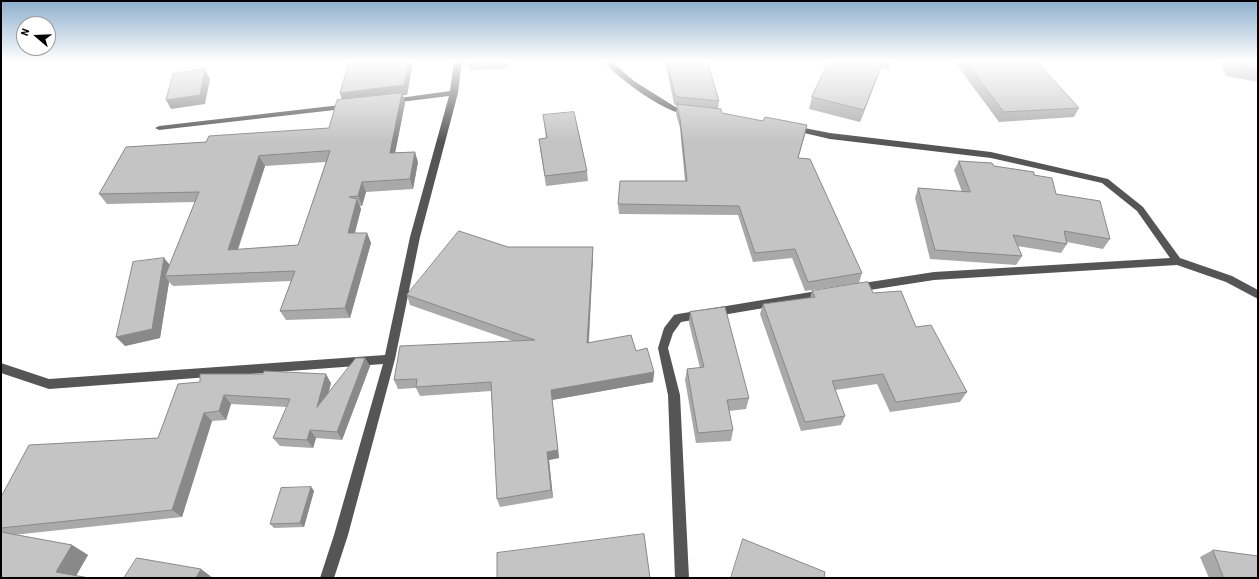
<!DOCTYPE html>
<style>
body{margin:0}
#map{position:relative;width:1259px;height:579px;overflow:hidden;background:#fff;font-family:"Source Sans 3",sans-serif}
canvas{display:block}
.frame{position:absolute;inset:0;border:2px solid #000;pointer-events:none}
.north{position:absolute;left:16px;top:16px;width:40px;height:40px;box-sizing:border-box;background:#fff;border:1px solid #999;border-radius:50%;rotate:289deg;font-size:11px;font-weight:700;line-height:16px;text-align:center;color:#000}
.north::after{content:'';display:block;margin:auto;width:14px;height:18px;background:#000;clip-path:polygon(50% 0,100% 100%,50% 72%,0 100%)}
</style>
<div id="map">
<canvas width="1259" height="579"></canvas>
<div class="frame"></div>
<div class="north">N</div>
</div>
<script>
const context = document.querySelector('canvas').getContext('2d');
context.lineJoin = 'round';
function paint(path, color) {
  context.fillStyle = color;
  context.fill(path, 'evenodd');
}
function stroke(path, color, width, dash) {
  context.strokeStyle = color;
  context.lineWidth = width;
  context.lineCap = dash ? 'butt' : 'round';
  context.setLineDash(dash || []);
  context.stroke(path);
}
const minor = new Path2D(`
 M454,61H462L458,93L420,237L395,359L348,535L334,578H320L334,535L383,364L49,389L1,373V363L49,379L385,355L410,237L449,96L392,103L388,101L392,99L450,91Z
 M604,61H611L634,81L677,108L690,110L694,112C679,125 613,75 604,61Z
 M349,104H352V108L159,130L155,128L159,126Z
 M791,126H794L830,133L991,152L1108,179L1143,207L1180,258L1232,276L1258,290V299L1226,282L1177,265L934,280L857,292L853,291L852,288L853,285L857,284L934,272L1170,258L1137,211L1102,183L991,158L830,139L791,130Z
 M823,290L827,291L828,294L827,297L823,298L681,322L673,333L668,348L680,395L689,578H675L668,395L658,348L664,328L674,315L678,314Z`);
const wall = new Path2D(`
 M365,61H410L412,68L407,95H403L405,103L395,153L418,162L413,189L366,192L362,206H360L361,209L355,233H367L371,243L350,318L286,320L280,311L291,281L173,286L169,282L160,338L125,346L164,258L170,265L195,202L107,204L99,194L206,142L329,128L342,100L340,93ZM326,162L298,245L238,250L265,166Z
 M508,61L507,69L470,70L469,65Z
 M665,61H707L719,101L718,108L722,113L805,135L798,158L862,273L859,283L805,291L792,258L753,262L738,215L619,214L618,204L685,181L680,128L676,114L677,106L674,104Z
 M829,61H892L889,69L881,68L860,122L809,109L812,97Z
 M954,61H1036L1079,108L1074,117L999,122Z
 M1220,61H1258V82L1226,76Z
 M543,115L587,171L588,181L546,186L540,148L546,138Z
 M959,161L994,166L1034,175L1110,239L1103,249L1067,242V244L1061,253L1017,246L1022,256L1016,265L930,259L915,198L918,188L962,192L954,170Z
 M508,247H593V257L589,342L636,351L654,372L653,382L552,400L559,458L549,460L553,498L500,507L497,499L491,391L420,396L416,388L398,389L394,380L513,341L410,305L407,295Z
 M812,291L873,293L916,327L967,392L960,402L890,412L877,384L835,390L845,416L841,425L801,431L760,314L763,304L810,298Z
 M690,312L749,398L746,409L729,411L733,430L731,441L696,443L685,380L687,369L700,368L689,323Z
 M365,358L370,366L342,440L316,438L313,448L280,446L273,438L287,407L231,404L226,420L212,421L182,517L13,535L72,545L88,555L76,575L1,578V497L158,438L178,384L331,383L329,392Z
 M311,487L314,491L304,527L274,528L270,524Z
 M1213,550L1258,578H1209L1200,557Z`);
const shadedWall = new Path2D(`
 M409,61H410L412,68L407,95H403L405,103L393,163L343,102L340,93Z
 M507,61H508L507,69L506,64Z
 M883,61L881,68L860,122L864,110Z
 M205,69L210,79L205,104L171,109L166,100Z
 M415,152L418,162L413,189L410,179Z
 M259,156L265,166L234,260L228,250Z
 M362,182L366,192L362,206L358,196Z
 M357,199L361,209L352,243L348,233Z
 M367,233L371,243L350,318L345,308Z
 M593,247V257L588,352L587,343Z
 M164,258L172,268L165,276L169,282L160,338L125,346L116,337Z
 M365,358L370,366L342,440L337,432Z
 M654,372L653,382L552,400L559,458L549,460L553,498L551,490L547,452L551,390Z
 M326,374L331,383L322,415L317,407Z
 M224,395L231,404L226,420L219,411Z
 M204,413L212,421L182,517L172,510Z
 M310,430L316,438L313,448L307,440Z
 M311,487L314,491L304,527L300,523Z
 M72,545L88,555L75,578L56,572Z
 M201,569L213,578H196Z`);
const building = new Path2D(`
 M365,61H409L404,85L340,93L349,62Z
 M470,61H507L506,64L469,65Z
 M667,61H707L719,101L678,97L675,95Z
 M829,61H883L864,110L812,97Z
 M965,61H1036L1079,108L1004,112Z
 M1233,61H1258V69L1235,65Z
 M205,69L200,95L166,100L173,74Z
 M402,93L390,153L415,152L410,179L362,182L358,196L349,197L357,199L348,233H367L345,308L280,311L295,271L165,276L199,192L99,194L126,147L206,142L209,136L329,128L337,100ZM330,151L298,245L228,250L259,156Z
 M677,104L721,109L722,113L763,121L765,117L807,125L798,158L810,159L862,273L808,282L795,249L755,253L739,206L618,204L620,181H687L680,119Z
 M574,112L587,171L545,176L539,139L547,138L543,115Z
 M959,161L992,163L994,166L1034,172V175L1052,178L1056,194L1100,201L1110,239L1064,231L1067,244L1013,235L1022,256L935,250L918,188L970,192Z
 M459,231L508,247H593L587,343L631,335L636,351L647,348L654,372L551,390L558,450L547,452L551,490L497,499L491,382L416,387L417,379L394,380L400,346L535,340L407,295Z
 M164,258L152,329L116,337L133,262Z
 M868,282L873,293L901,291L916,327L931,325L967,392L896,402L883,374L832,381L845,416L805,422L763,304L815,297L812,291Z
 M725,307L749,398L727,400L733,430L698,433L687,369L704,367L690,312Z
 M356,358H365L337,432L310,430L307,440L273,438L290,399L224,395L219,411L204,413L172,510L1,528V497L29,445L158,438L178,384L200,382V374H263L264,371L326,374L317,407Z
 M311,487L300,523L270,524L281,488Z
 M1,532L72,545L56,572L89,578H1Z
 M644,534L650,578H497V553Z
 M743,539L825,572L824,578H731Z
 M1213,550L1258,556V578H1224Z
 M137,558L201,569L196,578H124Z`);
paint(minor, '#555');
paint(wall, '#a9a9a9');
paint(shadedWall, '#898989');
paint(building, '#c4c4c4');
stroke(building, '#898989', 1);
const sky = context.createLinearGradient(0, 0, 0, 142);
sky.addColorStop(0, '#8cadcc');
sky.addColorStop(0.43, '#fff');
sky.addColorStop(1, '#ffffff00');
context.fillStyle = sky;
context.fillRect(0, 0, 1259, 142);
</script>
